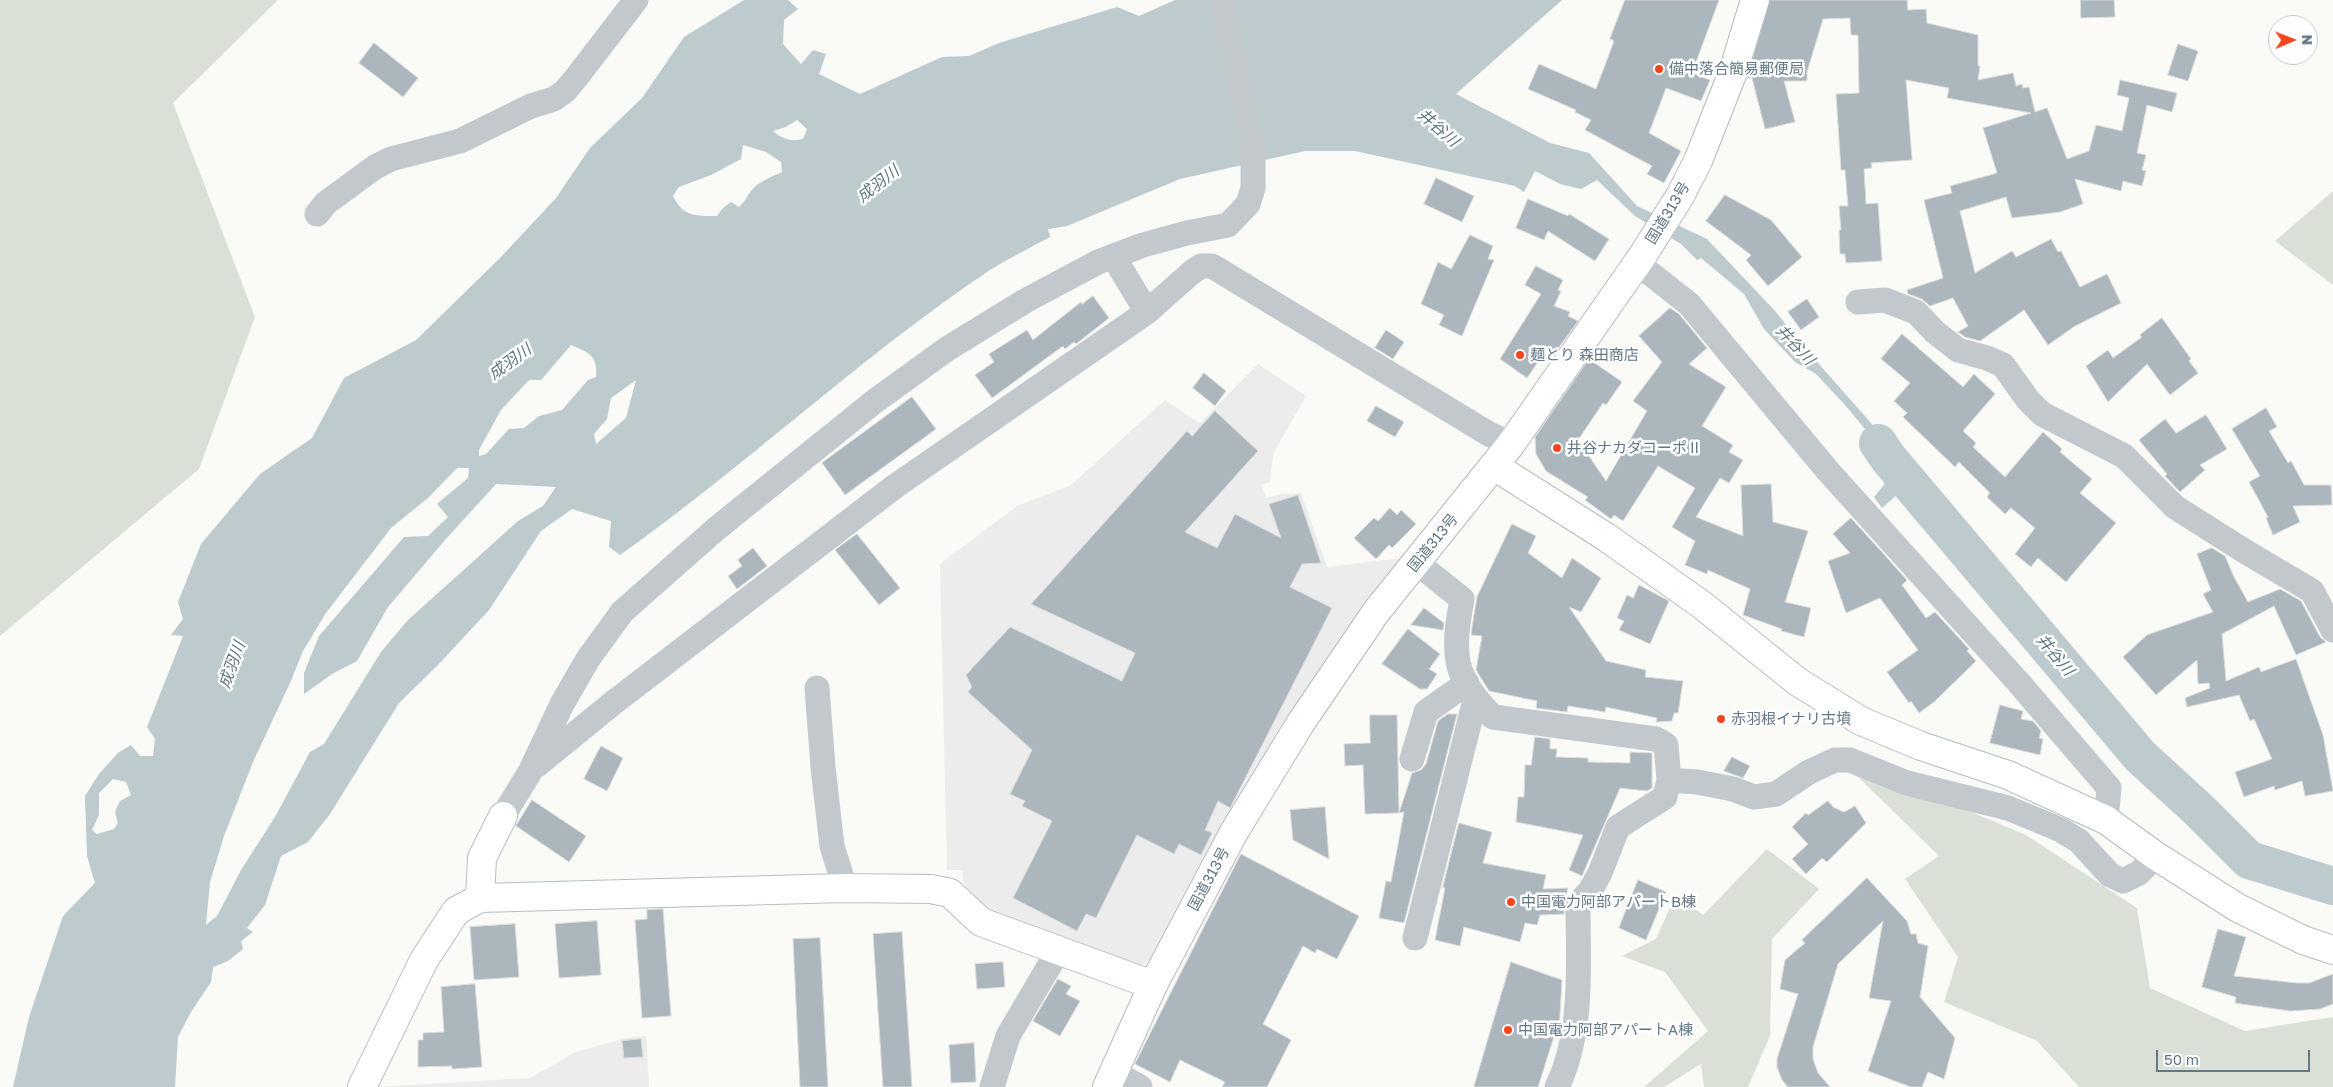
<!DOCTYPE html>
<meta charset="utf-8">
<style>
body{margin:0}
#map{position:relative;width:2333px;height:1087px;overflow:hidden;background:#fafaf7;font-family:"Golos Text",sans-serif}
canvas{display:block}
.north{position:absolute;left:2268px;top:15px;width:50px;height:50px;box-sizing:border-box;background:#fff;border:1px solid #c0c9cf;border-radius:50%;rotate:89deg;font-size:14px;font-weight:700;line-height:20px;text-align:center;color:#627886}
.north::after{content:'';display:block;margin:auto;width:18px;height:22px;background:#f4451d;clip-path:polygon(50% 0,100% 100%,50% 72%,0 100%)}
.scale{position:absolute;left:2156px;top:1050px;width:154px;height:22px;box-sizing:border-box;border:2px solid #627886;border-top:0;padding-left:6px;font-size:15px;line-height:18px;white-space:nowrap;color:#627886;-webkit-text-stroke:4px #fff;paint-order:stroke}
</style>
<div id="map">
<canvas width="2333" height="1087"></canvas>
<div class="north">N</div>
<div class="scale">50 m</div>
</div>
<script>
const context = document.querySelector('canvas').getContext('2d');
context.lineJoin = 'round';
function paint(path, color) {
  context.fillStyle = color;
  context.fill(path, 'evenodd');
}
function stroke(path, color, width, dash) {
  context.strokeStyle = color;
  context.lineWidth = width;
  context.lineCap = dash ? 'butt' : 'round';
  context.setLineDash(dash || []);
  context.stroke(path);
}
function label(font, color, halo, rows, align = 'center') {
  context.font = font + ' "Golos Text","Noto Sans JP",sans-serif';
  context.lineWidth = 5;
  context.setLineDash([]);
  context.textBaseline = 'middle';
  context.strokeStyle = halo;
  context.fillStyle = color;
  for (const [text, x, y, turn = 0] of rows) {
    context.save();
    context.translate(x, y);
    context.rotate((+turn || 0) * Math.PI / 180);
    context.textAlign = isNaN(turn) ? turn : align;
    if (halo) context.strokeText(text, 0, 0);
    context.fillText(text, 0, 0);
    context.restore();
  }
}
const built = new Path2D(`
 M1258,364L1306,396L1273,454L1270,482L1262,485L1266,498L1280,494L1301,493L1327,567L1402,558L1367,603L1294,711L1195,873L1149,961L1139,967L978,909L963,882L962,870H947L940,564L1017,506L1071,485L1165,400L1200,423Z
 M646,1036L649,1087H377L530,1078L576,1052L626,1038Z`);
const green = new Path2D(`
 M0,0H278L173,103L255,317L199,469L0,636Z
 M2333,191V285L2275,241Z
 M1856,775L1938,798L2026,835L2137,908L2150,988L2245,1031L2333,1017V1087H2079L2037,1041L1944,1002L1958,957L1905,879L1939,856Z
 M1767,849L1819,889L1772,939L1770,1036L1748,1087H1704L1701,1064L1664,1087H1644L1708,1031L1665,972L1622,956L1656,939L1676,894L1703,915Z`);
const water = new Path2D(`
 M744,0H788L798,9L784,20L783,44L801,64L813,50L826,54L819,74L860,94L942,57L969,56L999,43L1117,7L1139,16L1175,0H1562L1456,94L1550,143L1589,153L1637,206L1707,239L1775,311L1811,355L1871,423L1905,468L1917,466L1923,472L1882,508L1874,497L1887,481L1897,474L1891,470L1870,435L1845,405L1816,374L1795,362L1764,329L1744,294L1701,258L1697,260L1681,244L1635,216L1597,180L1581,189L1560,184L1535,171L1524,192L1515,186L1355,151H1305L1180,179L1067,226L1048,229L1050,237C1030,248 1009,258 990,270C860,357 747,465 620,555L609,547L611,521L572,509L541,531L489,610L437,666L399,703L330,814L308,842L281,856L265,905L247,928L253,932L241,941L243,949L228,961L213,967L211,982L191,1012L178,1037L175,1087H13L29,1017L63,916L95,883L87,856L85,796L99,774L118,753L131,745L140,756H153L155,739L147,727L183,636L171,635L183,619L178,602L201,544L260,474L312,438L344,378L416,340L501,257L556,198L590,148L642,98L684,37ZM797,120L807,129L803,139C791,142 782,139 773,131L786,127ZM743,145L766,152L781,162L782,172C771,177 758,182 751,191C746,197 745,202 739,207L731,202L722,209L717,216C696,216 683,217 673,196L679,187L711,175L741,159ZM571,345C589,353 598,355 596,377L588,380L562,410L539,416L524,428L509,429L486,454L479,456V450L501,410L529,380H541ZM636,380L626,418L596,444L594,434L607,419L611,398ZM457,468H469L468,478L437,504L448,517L428,536L404,537L319,636L304,673V694L332,674L357,661L388,607L445,540L496,484L556,487L543,506L518,521L408,620L381,652L324,744L310,752L275,817L241,870L217,916L206,925L210,882L224,836L253,762L290,683L303,651L326,613L391,528L429,497ZM113,779L126,782L131,795L120,801L115,812L118,823L114,829L97,834L92,830L99,815V793Z`);
const river = new Path2D(`
 M1878,443L1889,459L2140,756L2200,811L2249,860L2333,886`);
const building = new Path2D(`
 M1625,0H1719L1692,73L1710,80L1701,101L1666,88L1649,133L1681,151L1664,183L1647,174L1652,166L1585,130L1591,120L1575,112L1576,110L1528,89L1539,64L1596,89L1614,41L1610,39Z
 M1770,0H1907L1908,10L1926,9L1927,23L1978,35V66H1980L1978,80L2013,73L2016,86L2022,84L2023,88L2029,87L2035,112L2047,108L2067,159L2089,151L2096,125L2122,131L2129,98L2117,95L2120,80L2177,93L2172,112L2147,105L2137,153L2146,155L2142,170L2146,171L2142,186L2123,181L2121,191L2075,179L2083,204L2060,212L2012,218L2006,197L1960,211L1975,273L2012,251L2016,257L2051,239L2058,252L2061,251L2080,287L2107,274L2121,303L2075,326L2048,345L2024,310L1980,341L1965,337L1958,332L1968,326L1953,298L1930,306L1922,299L1908,294L1907,290L1943,278L1924,200L1952,193L1950,186L1997,173L1983,128L2031,113L1947,98L1949,88L1906,80L1912,160L1871,163L1872,168L1864,169L1866,204L1878,203L1882,261L1846,263L1845,254H1840L1839,230H1841L1839,206H1848L1845,170H1841L1836,94L1859,93L1858,35H1851L1850,18L1823,19L1807,72V81H1784L1795,122L1765,129L1752,78H1747Z
 M2081,0H2114L2115,17L2081,18Z
 M374,43L418,78L403,97L359,63Z
 M2178,44L2198,51L2188,81L2168,75Z
 M1436,178L1474,196L1462,222L1424,204Z
 M1725,195L1771,220L1802,257L1768,286L1746,260L1751,255L1706,221Z
 M1528,199L1568,216L1569,214L1609,239L1595,261L1548,231L1544,240L1516,228Z
 M1470,235L1493,246L1488,259L1494,260L1462,336L1439,325L1444,315L1421,304L1438,262L1451,269Z
 M1536,266L1563,280L1558,290L1561,291L1554,306L1570,312L1568,316L1578,321L1554,354L1547,349L1527,378L1500,359L1541,294L1525,285Z
 M1093,296L1109,318L1076,344L1074,342L1065,349L1063,346L992,398L975,375L994,362L989,354L1027,330L1033,340L1081,302L1082,304Z
 M1807,299L1819,317L1801,330L1788,312Z
 M1670,308L1679,314L1707,348L1689,364L1726,387L1702,426L1733,445L1729,452L1743,460L1729,483L1720,478L1696,517L1743,536L1741,485L1771,484L1773,522L1808,531L1785,602L1811,608L1804,637L1781,631L1782,629L1743,615L1750,589L1708,570L1707,574L1685,565L1695,541L1672,527L1695,488L1658,466L1623,521L1614,515L1611,519L1585,500L1588,497L1546,471L1536,454L1535,437L1589,359L1622,382L1606,405L1603,403L1578,440L1606,481L1647,411L1633,401L1662,362L1639,336Z
 M2162,318L2191,359L2189,361L2198,373L2170,395L2147,364L2108,402L2086,366L2108,350L2113,358L2142,337L2140,335Z
 M1386,330L1404,342L1393,359L1375,348Z
 M1902,334L1963,387L1974,374L1995,394L1963,431L1976,443L1973,447L2005,477L2043,432L2062,449L2060,452L2092,479L2080,493L2116,523L2066,582L2038,558L2031,567L2015,554L2035,528L2011,508L2005,514L1987,497L1990,493L1959,462L1955,467L1903,417L1907,413L1894,401L1910,383L1881,359Z
 M1204,373L1226,391L1215,406L1193,388Z
 M912,397L936,429L845,495L822,463Z
 M1376,406L1404,422L1395,437L1367,421Z
 M2266,408L2277,427L2269,431L2288,463L2291,461L2304,485H2331L2332,505L2293,506L2300,522L2273,535L2266,518L2268,517L2249,482L2260,476L2232,429Z
 M1215,411L1258,451L1185,532L1217,548L1235,514L1281,538L1269,504L1298,495L1321,563L1302,564L1290,587L1332,608L1230,808L1218,801L1205,830L1212,833L1201,855L1179,844L1174,854L1137,835L1096,918L1086,914L1077,931L1013,898L1052,821L1022,806L1025,801L1010,794L1032,750L968,692L972,687L966,675L1010,627L1122,681L1135,653L1031,604L1187,431L1192,436Z
 M2206,415L2227,449L2200,465L2205,470L2180,492L2165,476L2167,474L2139,440L2165,419L2176,433Z
 M1390,508L1397,515L1401,510L1416,524L1392,548L1389,545L1376,559L1354,538L1374,518L1378,521Z
 M1851,518L1907,580L1902,585L1926,618L1935,612L1969,649L1967,651L1976,661L1934,702L1919,713L1911,701L1909,703L1887,672L1918,650L1880,598L1846,613L1828,561L1850,553L1833,534Z
 M1512,524L1536,536L1528,553L1562,578L1572,558L1601,578L1581,612L1569,607L1606,661L1646,670L1645,677L1683,681L1678,713H1674L1672,721L1656,722L1657,718L1606,707L1605,712L1568,706L1567,712L1536,708L1537,701L1489,691L1476,670L1482,636L1471,635L1472,627L1477,597Z
 M857,534L900,588L879,605L835,550Z
 M753,548L767,566L737,589L728,576L742,566L738,560Z
 M2212,548L2225,556L2234,577L2248,602L2280,589L2301,601L2320,637L2326,642L2296,655L2274,606L2222,634L2226,681L2259,667L2261,672L2296,659L2323,735L2333,791L2305,796L2302,781L2275,790L2274,786L2244,797L2235,772L2272,759L2254,719L2250,721L2239,695L2187,707L2185,698L2210,688L2209,683L2198,684L2197,660L2156,695L2123,657L2147,635L2213,612L2203,594L2211,590L2197,554Z
 M1639,585L1669,601L1650,644L1619,630L1624,621L1617,618L1627,595L1633,598Z
 M1424,608L1444,623L1443,630L1411,625Z
 M1408,629L1440,654L1429,669L1437,674L1427,689H1420L1382,664Z
 M2000,705L2023,711L2021,719L2033,721L2041,731L2039,738L2043,739L2040,755L1990,743Z
 M1448,714H1457L1404,923L1379,918L1386,881L1391,882L1404,812L1399,813L1412,773L1421,770L1426,764L1438,721Z
 M1370,715H1397L1399,813L1365,814L1363,765L1345,766L1344,744L1370,743Z
 M1535,737L1550,739V749H1557L1556,757L1588,758V762L1630,763V752L1652,753V788L1647,791L1620,788L1582,876L1569,870L1583,835L1516,822L1518,797H1524L1525,765H1531Z
 M601,746L623,758L607,791L584,779Z
 M1732,757L1750,766L1743,778L1724,771Z
 M532,800L586,836L569,862L516,826Z
 M1828,801L1833,807L1844,812L1855,806L1866,823L1827,862L1822,858L1806,874L1792,859L1808,844L1792,827L1806,813L1808,815Z
 M1325,807L1329,859L1293,840L1290,810Z
 M1459,823L1492,832L1483,863L1546,875L1543,889L1568,888L1564,904V914L1540,915L1537,925L1525,923L1520,942L1464,927L1460,946L1435,940L1445,888L1443,887Z
 M1241,854L1359,916L1337,959L1317,949L1315,953L1303,946L1263,1024L1291,1040L1267,1087H1222L1225,1082L1180,1060L1170,1082L1135,1064Z
 M1867,878L1907,921L1911,934H1916L1918,943L1928,946L1920,997L1955,1038L1944,1079L1928,1072L1922,1087H1911L1868,1071L1891,1001L1869,998L1883,921L1838,964L1813,1047V1059L1818,1073L1830,1087H1788L1782,1080L1777,1067V1059L1798,994L1780,989L1785,960L1805,943L1802,940Z
 M1638,880L1666,892L1646,940L1619,928Z
 M663,909L671,1016L642,1018L635,920L647,919V910Z
 M597,921L601,975L559,978L555,924Z
 M515,924L519,977L474,980L470,927Z
 M2218,929L2246,937L2234,976L2297,983H2309L2333,974V1004L2320,1009L2290,1011L2235,1003L2236,997L2202,987Z
 M902,932L912,1087H883L873,934Z
 M820,938L828,1087H800L793,939Z
 M1003,962L1005,987L977,989L975,964Z
 M1511,962L1562,980L1559,1031L1556,1030L1538,1087H1474Z
 M1058,979L1071,986L1066,994L1080,1001L1060,1036L1033,1021Z
 M475,984L482,1067L452,1069V1066L418,1067V1040H423V1033L444,1032L441,987Z
 M641,1039L643,1057L624,1058L622,1041Z
 M974,1043L976,1082L951,1083L949,1045Z`);
const street = new Path2D(`
 M317,214L326,203L375,167L391,159L460,141L531,106L554,99L565,91L576,78L636,0
 M1113,256L1147,312
 M1637,263L1689,304L1828,471L2019,683L2109,788L2106,820
 M1858,302L1885,300L1916,312L1935,332L1958,350L1987,358L2003,365L2028,400L2042,414L2124,456L2175,507L2246,552L2312,591L2333,630
 M1417,563L1462,599C1452,653 1452,677 1493,717L1656,739L1666,745L1669,780
 M817,688L823,767L832,846L845,888
 M1412,759L1426,712L1467,683
 M537,765L613,703L894,487L1147,312L1191,273L1201,266H1212L1489,434L1511,444
 M503,816L530,772L562,704L588,659L622,612L716,529L875,401L947,349L1025,301L1098,262L1143,245L1187,233L1228,225L1248,204L1253,188V151L1222,0
 M1415,938L1475,700
 M1115,1073L1140,1087
 M992,1087L1008,1036L1058,951
 M1557,1087C1584,1031 1578,964 1578,904L1590,891L1600,873L1618,827L1665,797L1669,780L1697,782L1733,789L1754,797L1776,794L1809,772L1835,760H1850L1907,783L2008,808L2061,830L2079,841L2110,875L2123,881L2139,873L2156,856`);
const secondary = new Path2D(`
 M1494,466L1606,537L1702,605L1798,682L1861,721L1921,746L2008,775L2106,820L2156,856L2238,908L2303,940L2333,950
 M480,898L482,858L503,816
 M362,1087L424,960L456,911L480,898L845,888L931,889L950,893L981,922L1153,985`);
const highway = new Path2D(`
 M1107,1087L1153,985L1234,832L1300,724L1376,612L1511,444L1643,255L1680,196L1698,161L1733,72L1755,0`);
const markers = [
 [1659,69,5,"#f4451d"],
 [1520,355,5,"#f4451d"],
 [1557,448,5,"#f4451d"],
 [1721,719,5,"#f4451d"],
 [1511,902,5,"#f4451d"],
 [1508,1030,5,"#f4451d"]
];
const poiNames = [
 ["備中落合簡易郵便局",1669,69],
 ["麺とり 森田商店",1530,355],
 ["井谷ナカダコーポⅡ",1567,448],
 ["赤羽根イナリ古墳",1731,719],
 ["中国電力阿部アパートB棟",1521,902],
 ["中国電力阿部アパートA棟",1518,1030]
];
const streetNames = [
 ["国道313号",1668,213,-59],
 ["国道313号",1433,543,-51],
 ["国道313号",1209,879,-62]
];
const waterNames = [
 ["井谷川",1438,128,41],
 ["成羽川",878,184,-38],
 ["井谷川",1795,345,47],
 ["成羽川",510,362,-36],
 ["井谷川",2055,655,50],
 ["成羽川",232,665,-70]
];
paint(built, '#ebeceb');
paint(green, '#dae0d6');
paint(water, '#bdcace');
stroke(river, '#bdcace', 38);
paint(building, '#abb6bd');
stroke(building, '#dcdcda', 1);
stroke(secondary, '#b7bec3', 30);
stroke(highway, '#b6bbbf', 30);
stroke(street, '#c2c8cc', 25);
stroke(secondary, '#fff', 28);
stroke(highway, '#fff', 28);
for (const [x, y, r, color] of markers) {
  const dot = new Path2D();
  dot.arc(x, y, r, 0, 2 * Math.PI);
  context.fillStyle = color;
  context.fill(dot);
  stroke(dot, '#fff', 2);
}
label('15px', '#627886', '#fff', poiNames, 'left');
label('15px', '#627886', '#fff', streetNames);
label('italic 16px', '#5d777e', '#fff', waterNames);
</script>
